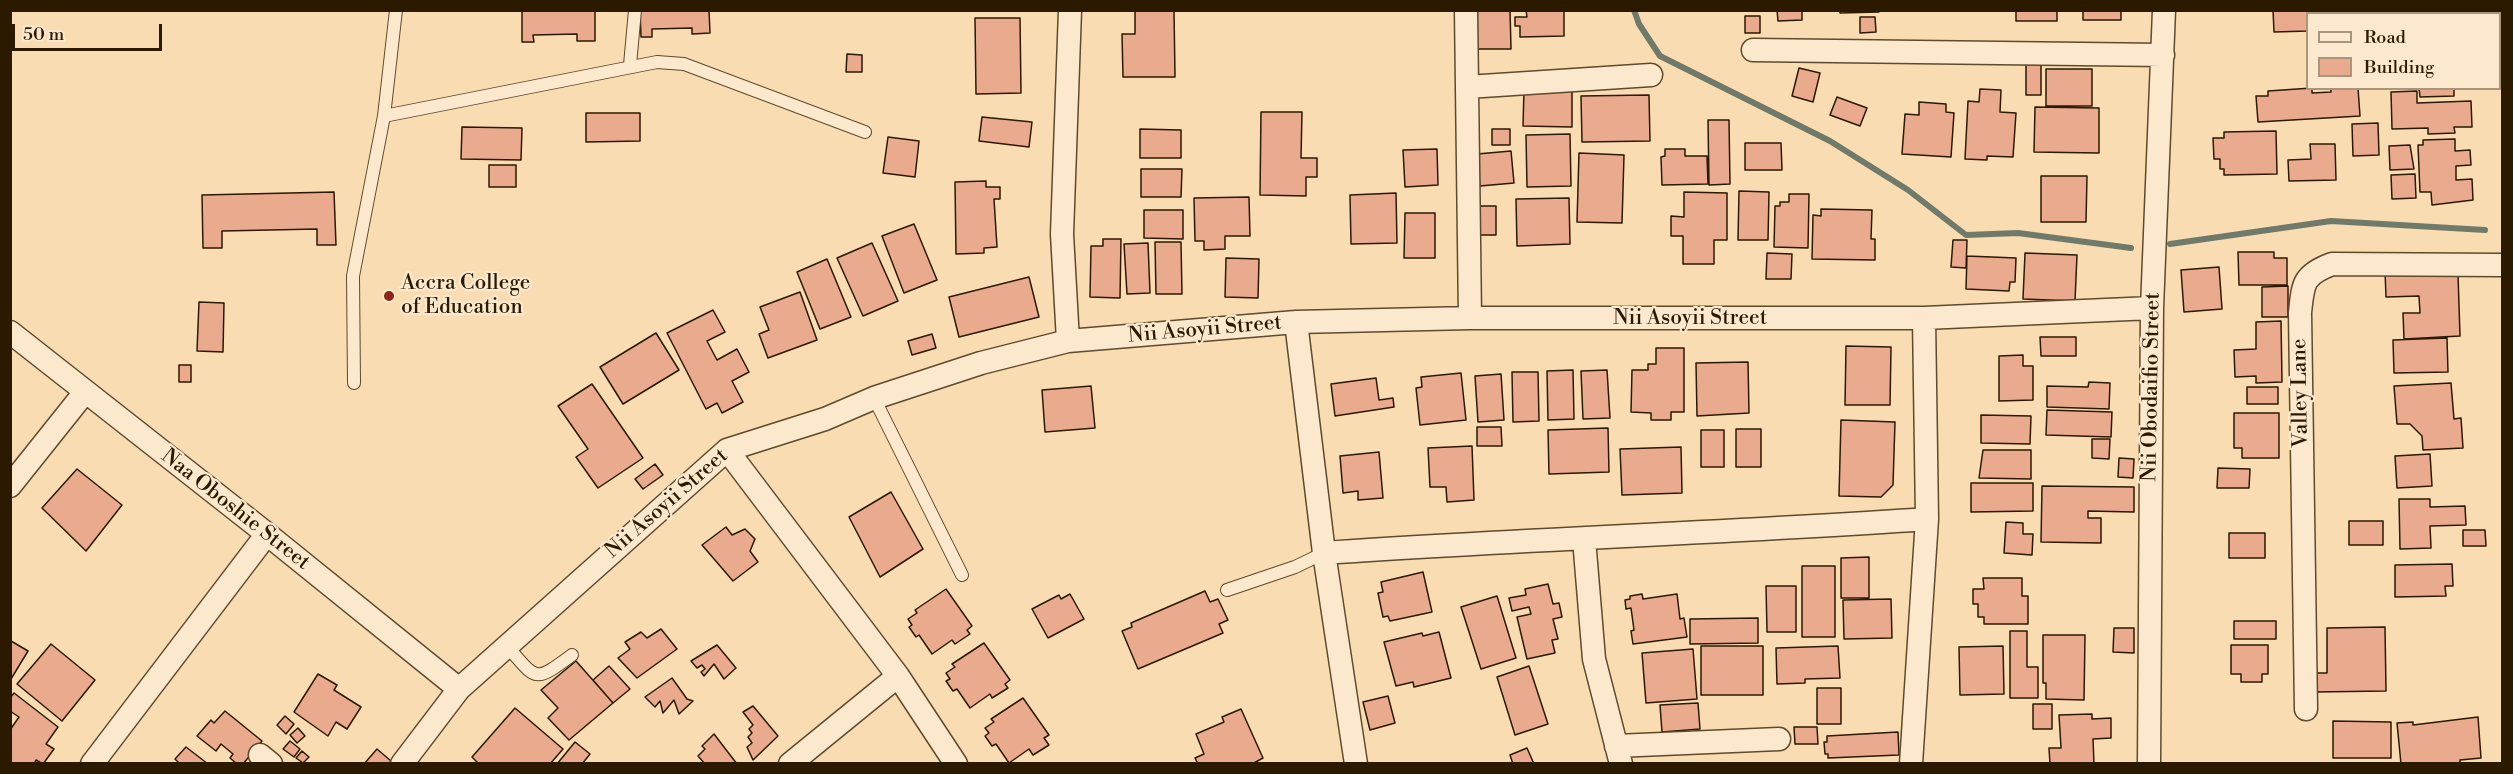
<!DOCTYPE html>
<style>
body{margin:0}
#map{position:relative;width:2513px;height:774px;overflow:hidden;background:#f9dcb2;font-family:"Libre Bodoni",serif}
canvas{display:block}
.frame{position:absolute;inset:0;border:12px solid #2b1900;pointer-events:none}
.legend{position:absolute;left:2306px;top:12px;width:195px;height:78px;box-sizing:border-box;background:#fbe8cd;border:2px solid #a8957b;margin:0;padding:8px 10px;list-style:none;font-size:18px;color:#2b1900}
.legend li{display:flex;align-items:center;gap:12px;height:30px}
.legend b{width:30px;border:2px solid #a8957b}
.scale{position:absolute;left:12px;top:24px;width:150px;height:27px;box-sizing:border-box;border:3px solid #2b1900;border-top:0;padding-left:8px;font-size:18px;line-height:21px;white-space:nowrap;color:#2b1900;-webkit-text-stroke:4px #fbe8cd;paint-order:stroke}
</style>
<div id="map">
<canvas width="2513" height="774"></canvas>
<div class="frame"></div>
<ul class="legend">
<li><b style="height:8px;background:#fbe8cd"></b>Road</li>
<li><b style="height:16px;background:#eaaa8d"></b>Building</li>
</ul>
<div class="scale">50 m</div>
</div>
<script>
const context = document.querySelector('canvas').getContext('2d');
context.lineJoin = 'round';
function stroke(path, color, width, dash) {
  context.strokeStyle = color;
  context.lineWidth = width;
  context.lineCap = dash ? 'butt' : 'round';
  context.setLineDash(dash || []);
  context.stroke(path);
}
function paint(path, color) {
  context.fillStyle = color;
  context.fill(path, 'evenodd');
}
function label(font, color, halo, rows, align = 'center') {
  context.font = font + ' "Libre Bodoni",serif';
  context.lineWidth = 4.5;
  context.setLineDash([]);
  context.textBaseline = 'middle';
  context.strokeStyle = halo;
  context.fillStyle = color;
  for (const [text, x, y, turn = 0] of rows) {
    context.save();
    context.translate(x, y);
    context.rotate((+turn || 0) * Math.PI / 180);
    context.textAlign = isNaN(turn) ? turn : align;
    if (halo) context.strokeText(text, 0, 0);
    context.fillText(text, 0, 0);
    context.restore();
  }
}
const stream = new Path2D(`
 M1634,10L1639,24L1660,56L1830,141L1908,190L1966,235L2018,233L2131,248
 M2170,244L2331,221L2485,230`);
const building = new Path2D(`
 M522,10H595V41H577V34L533,35L534,42H522Z
 M640,10H709L710,33L692,34V28L652,29V37H641Z
 M1174,10L1175,77H1123L1122,34H1135V11Z
 M1477,10H1510L1511,49H1469Z
 M1526,10H1564V36L1520,37V26H1515V17H1527Z
 M1777,10H1802V20L1778,21Z
 M1840,10H1879V12L1840,13Z
 M2016,10H2057V21H2016Z
 M2083,10H2121V20H2083Z
 M2273,10H2308V31L2274,32Z
 M2343,10H2373V14H2343Z
 M2394,10H2451V14H2394Z
 M1745,16H1760V33H1745Z
 M1860,17H1875L1876,32L1860,33Z
 M975,18H1020L1021,93L976,94Z
 M847,54L862,55V72H846Z
 M2026,63H2041V95H2026Z
 M1799,68L1820,73L1813,102L1792,96Z
 M2046,69H2092V106H2046Z
 M2312,88V93L2331,92V88H2358L2360,116L2258,122L2256,96H2268V91Z
 M2419,88H2454V96L2420,97Z
 M1980,89L2001,90L2000,112L2016,113L2013,157L1987,156V160L1965,159L1968,101L1979,102Z
 M1524,90H1572V127L1523,126Z
 M2417,91V103L2471,101L2472,127H2454L2455,133L2428,134V128L2392,129L2391,92Z
 M1649,95L1650,141L1582,142L1581,96Z
 M1837,97L1867,108L1860,126L1830,115Z
 M1919,102L1946,104V112L1954,113L1951,157L1902,154L1905,114L1919,115Z
 M2035,107L2099,108V153L2034,152Z
 M1261,112H1302L1301,158H1317V177H1306V196L1260,195Z
 M586,113H640V141L586,142Z
 M982,117L1032,122L1029,147L979,141Z
 M1708,120H1729L1730,184L1709,185Z
 M2378,123L2379,155L2353,156L2352,124Z
 M462,127L522,128L521,160L461,159Z
 M1140,129L1181,130V158H1140Z
 M1492,129H1510V145H1492Z
 M2276,131L2277,174L2224,175V169H2220V159H2214L2213,138H2224V132Z
 M1570,134L1571,186L1527,187L1526,135Z
 M888,137L919,141L915,177L883,173Z
 M2455,139V151L2470,150L2471,165L2456,166V180L2472,179L2473,200L2432,205L2431,192H2420L2418,145H2423V140Z
 M1745,143H1781L1782,170H1745Z
 M2310,144H2335L2336,180L2289,181L2288,160L2311,159Z
 M2410,145L2414,169L2390,170L2389,146Z
 M1437,149L1438,185L1405,187L1403,150Z
 M1665,149H1685V156H1707L1708,184L1662,185L1661,157L1665,156Z
 M1511,151L1514,183L1480,186L1477,154Z
 M1579,153L1624,155L1622,223L1577,222Z
 M489,165H516V187H489Z
 M1141,169H1182L1181,197H1141Z
 M2415,174L2416,198L2392,199L2391,175Z
 M2041,176H2087L2086,222H2041Z
 M986,181V187H1000V199H994L997,247L984,248V253L956,254L955,182Z
 M1739,191L1769,192L1768,240H1738Z
 M334,192L336,245H317V229L222,231V248H203L202,195Z
 M1684,192L1727,193V240H1714V264H1683V236H1671V216L1684,217Z
 M1396,193L1397,243L1351,244L1350,195Z
 M1789,194H1809L1808,248L1774,247L1775,206H1780V202H1789Z
 M1249,197L1250,236H1225V249L1204,250V241H1195L1194,198Z
 M1569,198L1570,244L1517,246L1516,199Z
 M1476,206H1496V235H1477Z
 M1821,209L1872,210L1871,239H1875V260L1812,259L1813,215L1821,216Z
 M1144,210H1183V239L1144,238Z
 M1405,213H1435V258H1404Z
 M914,224L937,280L904,293L882,236Z
 M1103,239H1121L1120,298L1090,297L1091,246H1103Z
 M1953,240H1967L1966,268L1951,267Z
 M1155,242H1181L1182,294H1156Z
 M872,243L898,301L863,316L837,258Z
 M1148,243L1150,293L1127,294L1124,244Z
 M2238,252H2274V258H2287V285H2239Z
 M1767,253L1792,254L1791,279H1766Z
 M2025,253L2077,255L2075,301L2023,299Z
 M1967,256L2016,258L2015,282H2010L2009,291L1966,289Z
 M1226,258L1259,259L1258,298L1225,297Z
 M827,259L851,317L820,329L797,272Z
 M2219,267L2222,309L2184,312L2181,270Z
 M2385,271L2458,274L2460,336L2404,339L2403,313H2420L2419,296L2386,297Z
 M1029,277L1039,317L959,337L949,297Z
 M2288,286V317H2262V287Z
 M800,292L817,340L768,358L759,334L769,330L760,307Z
 M199,302L224,303L223,352L197,351Z
 M713,310L725,332L707,341L717,360L737,349L749,372L732,381L743,402L722,413L717,403L706,409L667,333Z
 M2281,321L2282,382L2256,383V376L2235,377L2234,350L2256,349V322Z
 M656,333L679,370L623,404L600,367Z
 M932,334L936,348L912,355L908,341Z
 M2040,337H2076V356H2041Z
 M2447,338L2448,372L2394,373L2393,340Z
 M1846,346L1891,347L1890,405H1845Z
 M1656,348H1684V412H1671V420H1651V413L1631,412L1632,370H1648V364H1656Z
 M2023,355V366H2033V400L1999,401V356Z
 M1748,362L1749,413L1697,416L1696,363Z
 M179,365H191V382H179Z
 M1573,370L1574,419L1548,420L1547,371Z
 M1607,370L1610,418L1583,419L1581,371Z
 M1512,372H1538L1539,421L1513,422Z
 M1461,373L1466,420L1420,425L1416,388L1422,387L1421,377Z
 M1501,374L1504,420L1478,422L1475,376Z
 M1376,378L1379,400L1393,398L1394,407L1335,416L1331,384Z
 M2089,382L2110,383L2109,409L2047,407V386L2088,387Z
 M2451,383L2454,419L2461,418L2463,448L2423,450L2422,436L2410,424H2397L2394,386Z
 M592,384L643,458L598,488L576,457L588,449L558,406Z
 M1091,386L1095,428L1045,432L1042,390Z
 M2247,387H2278V404H2247Z
 M2047,410L2112,412L2111,437L2046,435Z
 M2234,413H2279V458H2242V448H2234Z
 M1981,415L2031,416L2030,444L1981,443Z
 M1841,420L1895,422L1893,485L1881,497L1839,496Z
 M1477,427H1501L1502,446H1477Z
 M1608,428L1609,472L1549,474L1548,430Z
 M1736,429H1761V467H1736Z
 M1701,430H1724V467H1701Z
 M2092,439H2110L2109,459L2092,458Z
 M1472,446L1474,500L1447,502L1446,487H1430L1428,448Z
 M1681,447L1682,493L1622,495L1620,449Z
 M1983,450H2031V479L1979,478Z
 M1379,452L1383,498L1358,500V491L1343,493L1340,456Z
 M2430,454L2432,486L2397,488L2395,456Z
 M2119,458L2134,459L2133,478L2118,477Z
 M655,464L663,475L643,489L635,479Z
 M2218,468L2250,469L2249,488H2217Z
 M77,469L122,505L86,551L42,508Z
 M1971,483H2033V511L1971,512Z
 M2042,486L2134,487V512L2088,511V518H2101V543L2041,542Z
 M891,492L923,549L880,577L849,517Z
 M2399,499H2430V507L2465,506L2466,525L2430,526L2431,548L2400,549Z
 M2349,521H2383V545H2349Z
 M2006,522L2023,523V534H2033L2032,555L2004,553Z
 M726,527L732,535L745,529L755,539L750,551L758,562L733,581L702,545Z
 M2463,530H2485L2486,546H2463Z
 M2229,533H2265V558H2229Z
 M1869,557V598H1841V558Z
 M2452,564L2453,586H2445L2446,596L2395,597V565Z
 M1802,566H1835V637H1802Z
 M1423,572L1432,612L1390,621L1388,616L1383,617L1378,593L1383,592L1381,582Z
 M1983,578H2022V596H2028V624H1984V617H1978V604H1973V589H1984Z
 M1548,584L1553,604L1559,603L1562,617L1553,619L1558,639L1552,640L1555,653L1527,659L1517,617L1531,614L1529,607L1512,611L1509,598L1526,595L1525,589Z
 M1766,586H1796V632H1767Z
 M946,589L972,626L967,630L970,634L955,644L952,640L932,654L919,635L916,637L909,627L912,625L908,619L917,613L915,610Z
 M1205,591L1210,602L1218,599L1228,620L1219,624L1223,633L1138,669L1122,631L1132,627L1131,623Z
 M1070,594L1084,619L1048,638L1032,609L1059,595L1061,599Z
 M1642,594L1643,599L1677,594L1680,619L1684,618L1687,637L1633,644L1631,631L1634,630L1631,608L1626,609L1625,600L1630,599V596Z
 M1497,596L1516,658L1481,669L1461,607Z
 M1891,599L1892,638L1844,639L1843,600Z
 M1758,618V643L1690,644V619Z
 M2234,621H2276V639H2234Z
 M2385,627L2386,691L2314,692V673H2327V628Z
 M2114,628H2134V653L2113,652Z
 M661,629L677,649L637,678L618,658L630,649L625,642L641,632L647,638Z
 M2010,631H2027V667H2038V698H2010Z
 M1439,632L1451,678L1414,687L1413,682L1396,686L1384,642L1422,633L1423,636Z
 M2043,635H2085L2084,700L2046,699V683H2043Z
 M11,641L28,651L11,679L10,642Z
 M984,643L1010,680L1005,684L1008,688L992,698L990,694L970,708L957,689L953,691L946,681L950,679L946,673L955,667L952,664Z
 M51,644L95,680L62,721L17,684Z
 M717,645L736,668L724,679L714,664L704,676L701,672L705,669L702,665L697,668L691,661Z
 M2231,645H2268V674H2262V682H2241V674H2231Z
 M1701,646H1763V695H1701Z
 M1838,646L1840,678L1805,679V683L1777,684L1776,648Z
 M2003,646L2004,694L1960,695L1959,647Z
 M1693,649L1697,699L1646,703L1642,653Z
 M576,661L613,703L569,740L548,718L558,708L541,690Z
 M609,666L630,689L613,703L593,680Z
 M1529,666L1548,724L1515,735L1497,677Z
 M318,674L337,685L334,690L361,707L347,729L336,722L328,736L294,712Z
 M672,678L687,699L693,701L679,714L674,700L663,713L660,701L655,707L645,697Z
 M1817,688H1841V724H1817Z
 M14,693L58,727L46,744L54,749L43,764L36,760L34,764H10V730L19,717L10,711V698Z
 M1388,696L1395,723L1370,730L1363,702Z
 M1023,698L1049,735L1044,738L1049,745L1033,755L1029,749L1009,763L996,744L992,746L985,736L989,733L985,728L994,722L991,719Z
 M1698,703L1700,729L1662,732L1660,705Z
 M2033,704H2052V729H2033Z
 M753,706L778,736L753,760L747,747L752,743L748,737L752,733L749,729L753,725L743,712Z
 M515,708L563,749L550,764H479L472,757Z
 M1241,709L1263,758L1252,764H1198L1195,758L1204,754L1196,734L1224,722L1222,717Z
 M225,711L262,741L243,764H237L230,758L233,754L221,744L216,751L197,736L211,720L214,723Z
 M2092,714V719L2111,718V738L2093,739L2094,764H2050L2049,748H2061L2059,715Z
 M285,716L294,724L286,734L277,725Z
 M2478,717L2481,758L2460,760V764H2401L2397,723L2413,722V725Z
 M2333,721L2391,722V758H2333Z
 M1794,727H1817L1818,744H1795Z
 M298,728L305,736L297,743L290,735Z
 M1898,732L1899,755L1828,758V754H1825L1824,742H1827V736Z
 M714,734L737,764H705L698,756L705,749L702,746Z
 M290,741L300,749L294,757L283,749Z
 M575,742L590,754L582,764H557Z
 M186,747L208,764H180L175,759Z
 M1527,748L1534,764H1513L1510,755Z
 M377,749L391,761L389,764H364Z
 M302,751L309,757L303,763L296,758Z`);
const service = new Path2D(`
 M396,10L384,116L657,62L684,64L865,132
 M630,65L635,10
 M354,383L353,276L384,116
 M874,398L962,575
 M1227,590L1295,567L1324,553
 M506,645C537,680 533,684 572,655`);
const minor = new Path2D(`
 M1466,10L1470,318
 M2502,10V47
 M1753,50L2163,55
 M1467,87L1651,75
 M1296,322L1324,553L1356,764
 M10,332L267,534L459,689
 M1068,341L1062,234L1070,10
 M727,450L898,676L956,764
 M10,486L85,392
 M1584,539L1594,659L1621,764
 M1324,553C1525,539 1726,533 1927,519
 M2306,709L2300,313C2303,283 2303,275 2332,264L2502,265
 M1616,746L1779,739
 M260,755L271,764
 M92,764L267,534
 M402,764L459,689L727,450L825,419L874,398L981,363L1068,341L1296,322L1470,318H1924L2152,308
 M790,764L898,676
 M1911,764L1927,519L1924,318
 M2149,764L2152,308L2164,10`);
const markers = [
 [389,296,6,"#8f2418"]
];
const poiNames = [
 ["Accra College",401,284],
 ["of Education",401,308]
];
const streetNames = [
 ["Nii Asoyii Street",1690,319],
 ["Nii Asoyii Street",1205,330,-5],
 ["Nii Obodaifio Street",2152,387,-89],
 ["Valley Lane",2301,393,-91],
 ["Nii Asoyii Street",667,504,-41],
 ["Naa Oboshie Street",235,510,38]
];
stroke(stream, '#707a6a', 6);
paint(building, '#eaaa8d');
stroke(building, '#2b1900', 1.5);
stroke(service, '#5e4a2c', 14);
stroke(minor, '#5e4a2c', 25);
stroke(service, '#fbe8cd', 12);
stroke(minor, '#fbe8cd', 22);
for (const [x, y, r, color] of markers) {
  const dot = new Path2D();
  dot.arc(x, y, r, 0, 2 * Math.PI);
  context.fillStyle = color;
  context.fill(dot);
  stroke(dot, '#fbe8cd', 2);
}
label('21px', '#2b1900', '#fbe8cd', poiNames, 'left');
label('21px', '#2b1900', '#fbe8cd', streetNames);
</script>
